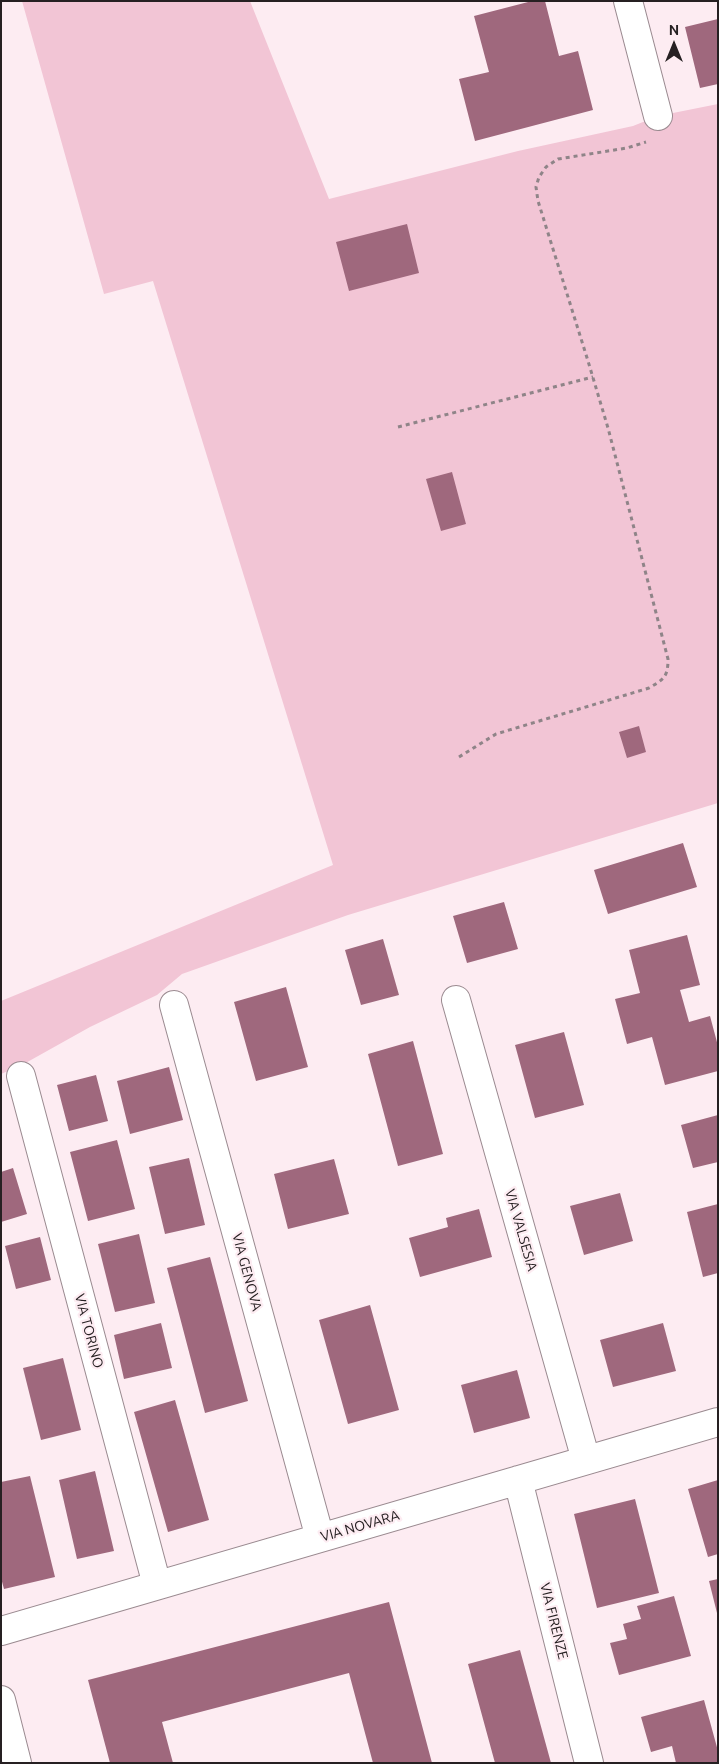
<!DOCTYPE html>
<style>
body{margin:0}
#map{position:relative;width:719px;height:1764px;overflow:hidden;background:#fdecf2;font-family:Ubuntu,sans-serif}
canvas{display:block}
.frame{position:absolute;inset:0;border:2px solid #262022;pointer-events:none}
.north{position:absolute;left:649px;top:20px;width:50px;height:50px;-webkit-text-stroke:4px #fdecf2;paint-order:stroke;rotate:0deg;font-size:14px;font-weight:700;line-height:20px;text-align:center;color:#262022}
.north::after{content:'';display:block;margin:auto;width:18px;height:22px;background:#262022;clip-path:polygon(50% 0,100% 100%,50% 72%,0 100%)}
</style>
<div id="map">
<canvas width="719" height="1764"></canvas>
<div class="frame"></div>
<div class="north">N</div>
</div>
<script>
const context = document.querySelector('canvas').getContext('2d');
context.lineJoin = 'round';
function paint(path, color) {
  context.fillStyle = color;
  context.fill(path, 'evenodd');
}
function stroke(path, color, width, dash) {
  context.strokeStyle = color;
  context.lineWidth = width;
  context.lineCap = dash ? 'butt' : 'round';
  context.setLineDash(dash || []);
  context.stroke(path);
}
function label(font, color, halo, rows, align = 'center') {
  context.font = font + ' Ubuntu,sans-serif';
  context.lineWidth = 4.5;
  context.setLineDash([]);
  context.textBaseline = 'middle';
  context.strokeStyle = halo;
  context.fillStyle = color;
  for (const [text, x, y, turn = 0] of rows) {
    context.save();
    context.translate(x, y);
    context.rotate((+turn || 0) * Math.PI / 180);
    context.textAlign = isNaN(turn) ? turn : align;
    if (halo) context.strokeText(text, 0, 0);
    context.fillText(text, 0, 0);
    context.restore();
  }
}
const green = new Path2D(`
 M22,1H250L329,199L518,151L633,126L658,116L718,104V803L348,915L182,974L157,995L90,1027L22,1065L1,1074V1001L333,865L153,281L104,294Z`);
const building = new Path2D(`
 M532,1H545L559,56L578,51L593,110L475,141L459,79L489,72L474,16Z
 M718,19V84L700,88L685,27Z
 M407,224L419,273L349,291L336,242Z
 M452,472L466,524L441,531L426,479Z
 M639,726L646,752L627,758L619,732Z
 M683,843L697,887L608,914L594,870Z
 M504,902L518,949L467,963L453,916Z
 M687,935L700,985L680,990L689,1022L710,1016L718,1046V1071L665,1085L652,1037L627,1044L615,999L640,993L629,950Z
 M383,939L399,995L361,1005L345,950Z
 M286,987L308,1067L256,1081L234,1002Z
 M564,1032L584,1105L535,1118L515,1045Z
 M413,1041L443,1154L398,1166L368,1054Z
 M169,1067L183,1120L130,1134L117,1081Z
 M96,1075L108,1121L69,1131L57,1085Z
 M718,1115V1162L693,1168L681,1125Z
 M117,1140L135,1209L88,1221L70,1152Z
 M189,1158L205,1225L165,1234L149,1167Z
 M334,1159L349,1214L288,1229L274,1174Z
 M13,1168L27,1214L1,1222V1172Z
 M620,1193L633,1241L584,1255L570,1206Z
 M718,1204V1273L703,1277L687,1212Z
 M479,1209L492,1257L420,1277L409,1238L448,1227L446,1218Z
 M139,1234L155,1303L115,1312L98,1244Z
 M40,1237L51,1280L16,1289L5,1246Z
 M210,1257L248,1401L205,1413L167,1268Z
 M370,1305L399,1410L348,1424L319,1320Z
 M161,1323L172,1368L124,1379L114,1335Z
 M663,1323L676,1371L613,1387L600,1340Z
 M63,1358L81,1430L41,1440L23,1368Z
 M517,1370L530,1418L474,1433L461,1385Z
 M175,1400L209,1520L168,1532L134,1412Z
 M95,1471L114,1551L77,1559L59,1480Z
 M30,1476L55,1577L4,1589L1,1578V1482Z
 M718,1480V1554L708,1557L688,1489Z
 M635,1499L659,1593L597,1608L574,1514Z
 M718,1579V1613H717L709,1581Z
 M674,1596L691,1656L619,1675L610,1643L627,1639L623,1624L641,1619L637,1606Z
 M389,1602L432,1763H373L349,1673L162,1722L173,1763H110L88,1680Z
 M520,1650L551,1763H495L468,1664Z
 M704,1700L718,1751V1763H676L672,1746L651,1752L641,1717Z`);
const path = new Path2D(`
 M398,427L593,377
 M459,757L496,734L649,688C664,679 668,677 668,659L608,428L588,361L538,201L536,187L539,177L546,167L558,159L627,148L646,142`);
const minor = new Path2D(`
 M628,1L658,116
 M456,1000L586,1460
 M174,1005L320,1538
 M21,1076L157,1585
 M518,1480L589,1763
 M1,1631L718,1422
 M1,1700L17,1763`);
const streetNames = [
 ["VIA VALSESIA",521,1230,74],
 ["VIA GENOVA",247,1272,75],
 ["VIA TORINO",89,1331,75],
 ["VIA NOVARA",360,1526,-16],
 ["VIA FIRENZE",554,1621,76]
];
paint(green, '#f2c5d5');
paint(building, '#9f687d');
stroke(minor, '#9a8a90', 30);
stroke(path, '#8f8488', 3, [4, 4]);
stroke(minor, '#fff', 28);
label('14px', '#262022', '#fdecf2', streetNames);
</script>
